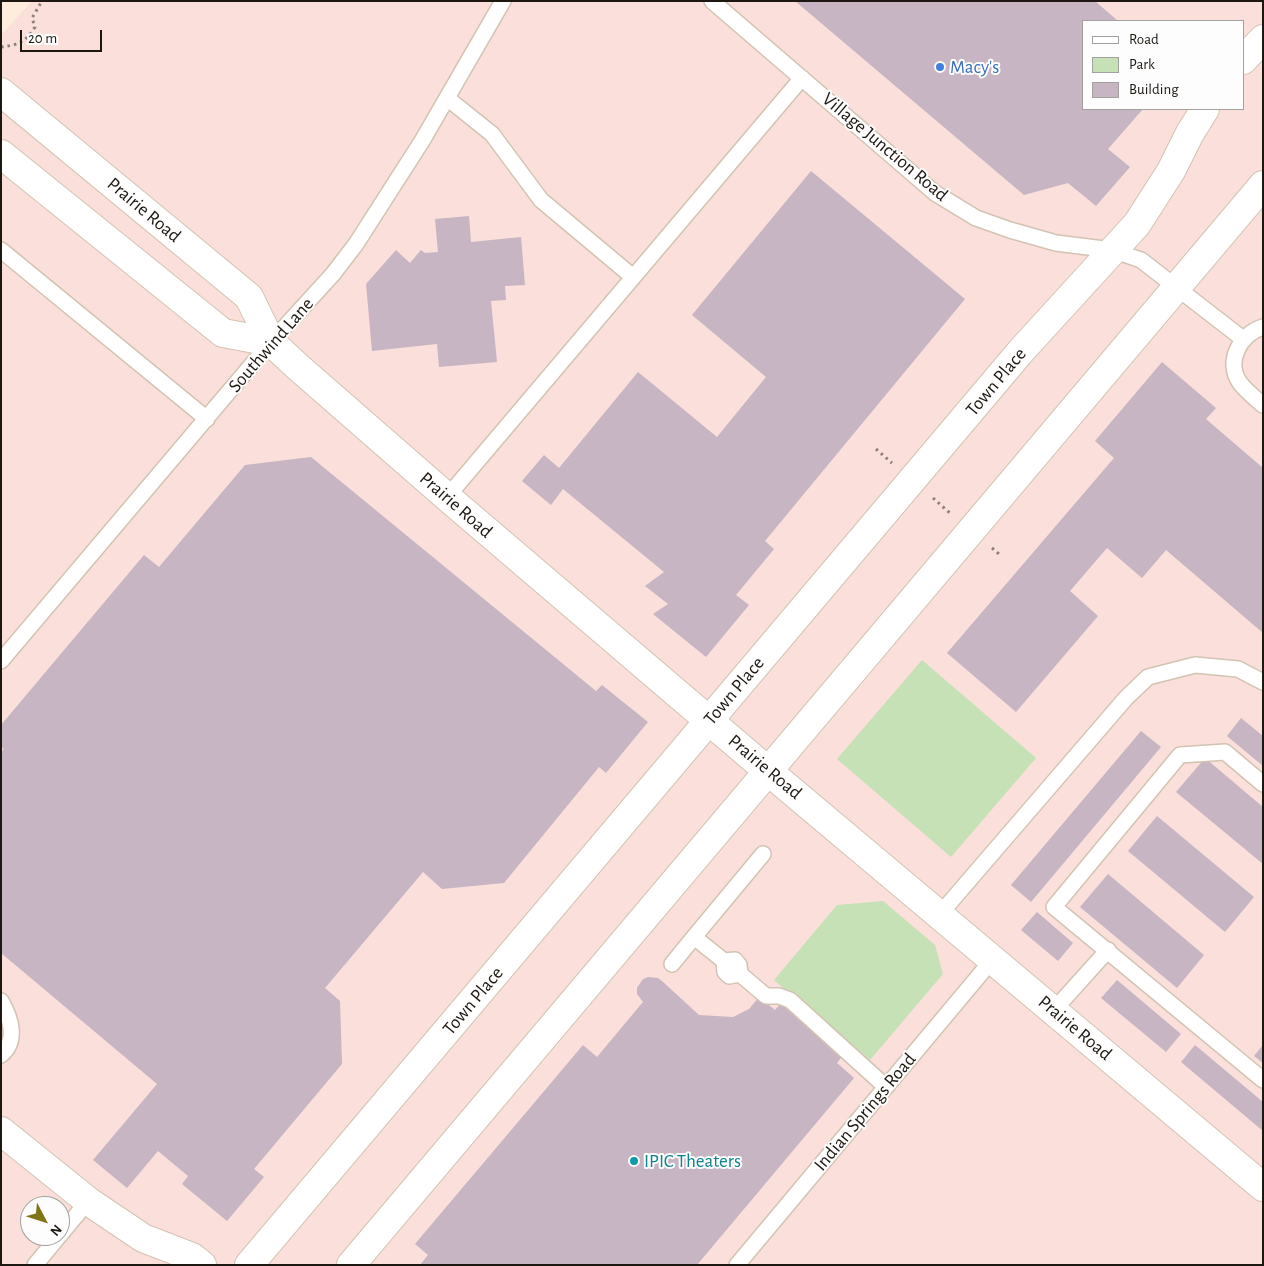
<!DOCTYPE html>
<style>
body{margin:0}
#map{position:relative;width:1264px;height:1266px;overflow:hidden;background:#feeddc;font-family:"Alegreya Sans",sans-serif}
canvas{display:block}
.frame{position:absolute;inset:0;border:2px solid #1d1711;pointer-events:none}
.legend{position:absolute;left:1082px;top:20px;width:162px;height:90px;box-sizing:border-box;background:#fdfdfd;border:1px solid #a3a19f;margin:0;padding:6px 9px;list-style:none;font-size:15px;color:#1d1711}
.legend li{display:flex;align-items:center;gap:10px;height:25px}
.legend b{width:25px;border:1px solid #a3a19f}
.north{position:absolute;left:20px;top:1196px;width:50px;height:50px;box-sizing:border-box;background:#fdfdfd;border:1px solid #a3a19f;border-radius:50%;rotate:130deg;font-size:14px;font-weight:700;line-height:20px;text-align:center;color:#1d1711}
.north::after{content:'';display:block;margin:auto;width:18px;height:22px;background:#7f7416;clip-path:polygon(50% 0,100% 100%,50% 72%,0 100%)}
.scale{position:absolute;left:20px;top:30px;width:82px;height:22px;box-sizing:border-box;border:2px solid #1d1711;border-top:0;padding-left:6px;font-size:15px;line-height:18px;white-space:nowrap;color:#1d1711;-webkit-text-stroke:4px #fdfdfd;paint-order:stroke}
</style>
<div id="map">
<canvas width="1264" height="1266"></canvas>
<div class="frame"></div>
<ul class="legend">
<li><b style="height:6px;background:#fff"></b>Road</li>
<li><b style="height:14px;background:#c7e1b6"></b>Park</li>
<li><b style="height:14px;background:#c7b5c4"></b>Building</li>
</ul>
<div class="north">N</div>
<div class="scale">20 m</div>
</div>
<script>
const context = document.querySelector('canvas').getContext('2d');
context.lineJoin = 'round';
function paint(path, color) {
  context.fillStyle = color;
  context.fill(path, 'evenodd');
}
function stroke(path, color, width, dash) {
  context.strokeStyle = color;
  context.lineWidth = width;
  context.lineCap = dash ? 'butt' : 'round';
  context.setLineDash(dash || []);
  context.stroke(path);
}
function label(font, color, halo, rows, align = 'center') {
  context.font = font + ' "Alegreya Sans",sans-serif';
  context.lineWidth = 4;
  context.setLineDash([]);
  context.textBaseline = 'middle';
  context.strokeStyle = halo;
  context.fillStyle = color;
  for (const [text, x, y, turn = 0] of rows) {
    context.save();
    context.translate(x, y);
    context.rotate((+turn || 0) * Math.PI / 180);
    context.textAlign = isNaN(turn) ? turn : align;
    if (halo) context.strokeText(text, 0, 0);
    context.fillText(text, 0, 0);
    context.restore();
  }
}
const commercial = new Path2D(`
 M32,1H1263V1265H1V35ZM1083,21H1243V109H1083ZM30,1206H60V1236H30Z`);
const green = new Path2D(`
 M922,660L1036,758L951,857L837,759Z
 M883,901L935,945L943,974L870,1060L774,980L837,905Z`);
const building = new Path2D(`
 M795,1H1095L1118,21H1083V109H1143L1108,149L1130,167L1096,206L1068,183L1024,195Z
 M811,171L965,299L765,541L774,549L736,595L749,605L706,657L653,614L668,604L645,586L664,572L563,489L551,505L522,481L544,455L559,468L638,372L717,437L766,377L692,315Z
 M469,216L471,242L521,237L525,285L505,286L506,300L491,301L497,362L439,367L437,344L372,351L366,284L396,250L410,263L421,250L425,253L438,252L435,219Z
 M1162,362L1216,408L1206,419L1263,468V633L1166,550L1142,578L1107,548L1070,591L1098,616L1016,712L947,653L1114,458L1095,441Z
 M311,457L596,691L602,685L648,722L606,773L599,767L504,883L442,889L423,872L325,988L340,1001L342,1064L254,1169L264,1177L227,1221L182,1184L188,1176L158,1151L127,1188L93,1160L157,1084L1,953V752L4,749L1,747V725L144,555L159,567L245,465Z
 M1241,718L1263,736V766L1227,736Z
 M1141,731L1161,747L1031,902L1011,885Z
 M1205,758L1263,807V864L1176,792Z
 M1157,816L1254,897L1225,932L1128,851Z
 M1108,874L1204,955L1177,988L1080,907Z
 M1037,912L1073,943L1058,961L1021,930Z
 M648,977L658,978L662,981L699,1015L733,1017L749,1009L759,997L775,1010L783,1001L845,1053L837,1063L854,1078L697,1265H420L428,1255L415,1244L583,1045L597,1057L643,1002L637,994V988L643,979Z
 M1117,980L1181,1034L1166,1052L1101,998Z
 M1195,1045L1263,1102V1131L1181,1062Z
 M1263,1045V1063L1254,1056Z`);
const path = new Path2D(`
 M1,47C18,45 26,42 35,27L32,18L42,1
 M876,449L892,463
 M933,498L951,514
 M992,548L999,554`);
const lane = new Path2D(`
 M712,1L935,193L976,218L1010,230L1056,243L1112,250L1141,260L1243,339
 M447,98L492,134L541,200L633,277
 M1,250L207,419
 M1263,327C1240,334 1225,362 1240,383C1246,391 1255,398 1263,405
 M447,497L802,78
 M1,661L271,342L333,274L356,244L422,141L503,1
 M1263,784L1225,752L1180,755L1054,907L1263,1080
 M763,854L694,937L724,961L735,960L739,965L740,974L766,996H779L790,1000L886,1087
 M940,914L1126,698L1148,677L1195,665L1238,669L1263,682
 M724,961L725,972L729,976L740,974
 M672,964L694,937
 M1,1001C11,1018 18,1041 1,1055
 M1054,1010L1108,950
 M60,1235L88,1201
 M35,1265L59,1236
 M737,1265L993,959`);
const street = new Path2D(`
 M1243,60L1263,39
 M1,92L249,297L271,342L298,367L447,497L768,771L1263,1187
 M1,154L223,333L271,342
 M1,1131L88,1201L143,1238L192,1257L202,1265
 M249,1265L1021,351L1137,224L1171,171L1190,133L1205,109
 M351,1265L1263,185`);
const markers = [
 [940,67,5,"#3f7fe0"],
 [634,1161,5,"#0f9aa8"]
];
const shopNames = [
 ["Macy's",950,67]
];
const streetNames = [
 ["Village Junction Road",885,147,40],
 ["Prairie Road",144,210,40],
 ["Southwind Lane",271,345,-49],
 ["Town Place",996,382,-50],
 ["Prairie Road",456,505,41],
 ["Town Place",734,691,-50],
 ["Prairie Road",765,767,40],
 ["Town Place",473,1001,-50],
 ["Prairie Road",1075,1028,40],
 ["Indian Springs Road",865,1112,-50]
];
const cultureNames = [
 ["IPIC Theaters",644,1161]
];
paint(commercial, '#fadfdb');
paint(green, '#c7e1b6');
paint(building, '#c7b5c4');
stroke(lane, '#d3c3b2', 18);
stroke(street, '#d3c3b2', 30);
stroke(path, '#8c8175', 3, [2.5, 4]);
stroke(lane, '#fff', 15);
stroke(street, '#fff', 28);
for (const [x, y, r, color] of markers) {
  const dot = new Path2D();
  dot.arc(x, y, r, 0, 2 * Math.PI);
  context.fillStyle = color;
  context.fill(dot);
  stroke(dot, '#fdfdfd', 2);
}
label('19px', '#366cbe', '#fdfdfd', shopNames, 'left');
label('19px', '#1d1711', '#fdfdfd', streetNames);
label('19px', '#0d838f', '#fdfdfd', cultureNames, 'left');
</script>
